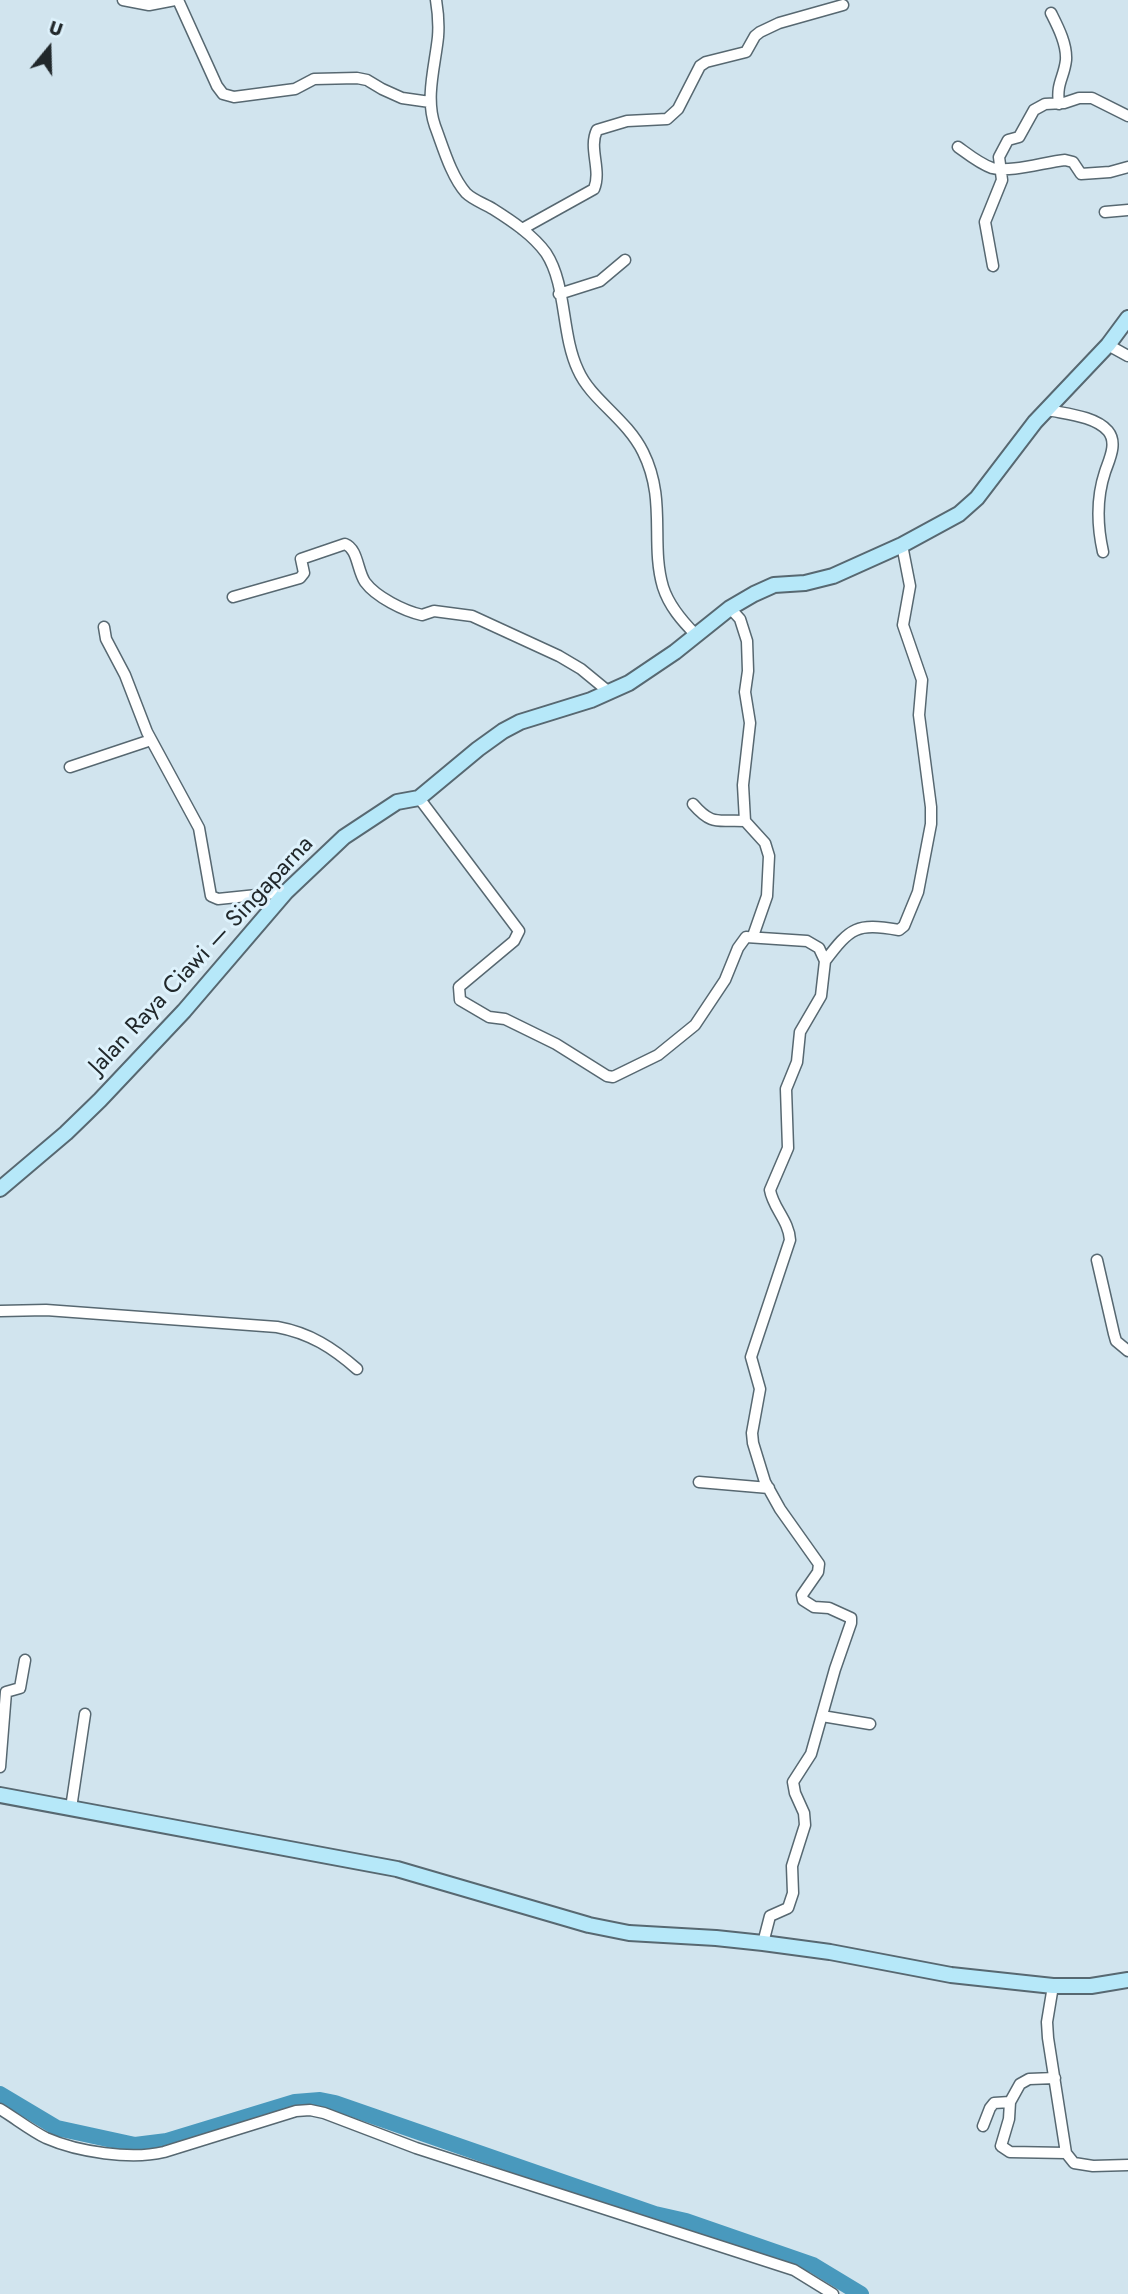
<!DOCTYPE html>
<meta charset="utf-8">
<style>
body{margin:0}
#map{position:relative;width:1128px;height:2294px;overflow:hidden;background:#d1e4ee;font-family:Jost,sans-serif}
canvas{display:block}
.north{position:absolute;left:14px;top:14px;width:70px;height:70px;-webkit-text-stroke:5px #def2fc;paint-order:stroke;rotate:19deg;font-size:19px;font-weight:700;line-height:28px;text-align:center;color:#21282b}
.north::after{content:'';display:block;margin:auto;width:24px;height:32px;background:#21282b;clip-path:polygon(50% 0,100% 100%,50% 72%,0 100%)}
</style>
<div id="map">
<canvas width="1128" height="2294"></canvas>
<div class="north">U</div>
</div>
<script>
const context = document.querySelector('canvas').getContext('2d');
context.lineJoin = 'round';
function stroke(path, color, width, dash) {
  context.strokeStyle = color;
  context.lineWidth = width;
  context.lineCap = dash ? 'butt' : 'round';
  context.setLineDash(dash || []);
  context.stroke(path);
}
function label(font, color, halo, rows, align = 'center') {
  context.font = font + ' Jost,sans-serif';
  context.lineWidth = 6;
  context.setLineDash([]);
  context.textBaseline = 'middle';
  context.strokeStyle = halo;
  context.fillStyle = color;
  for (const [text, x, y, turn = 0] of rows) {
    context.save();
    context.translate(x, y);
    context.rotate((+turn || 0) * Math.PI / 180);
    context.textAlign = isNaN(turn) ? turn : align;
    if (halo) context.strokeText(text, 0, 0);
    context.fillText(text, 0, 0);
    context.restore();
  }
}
const river = new Path2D(`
 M0,2094L57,2128L135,2145L167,2141L295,2102L320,2100L335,2103L655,2214L686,2221L813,2265L861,2294`);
const street = new Path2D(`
 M123,0L149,5L175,0
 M178,0L217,86L223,94L234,97L295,89L314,79L357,78L367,80L382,89L402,98L430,102
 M436,0C438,12 439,25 438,37C435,66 425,98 435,126C443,147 451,176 466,193C473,200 485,204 493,209C512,221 533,235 546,253C567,285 561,334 578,370C591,400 626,418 643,452C667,500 650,543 663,587C669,606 682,621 696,635
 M1051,13C1058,27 1067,44 1066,60C1064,78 1056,83 1059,104
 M958,147C969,155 980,164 992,168C1010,173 1045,162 1065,160L1073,162L1081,174L1110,172L1128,167
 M1105,212L1128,210
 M522,229L594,189C602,170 588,148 597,130L627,121L667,119L678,109L700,66L706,62L746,52L755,36L760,32L779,23L843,5
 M993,266L985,222L1002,180L999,157L1008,140L1019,137L1034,110L1045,104L1064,103L1079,98H1092L1128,116
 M559,294L600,281L625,260
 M1108,345L1128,356
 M1048,410C1066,414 1095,416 1108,431C1118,443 1109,460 1105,472C1096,499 1097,525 1103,552
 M233,597L300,578L304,573L301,559L345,544C358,549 357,570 365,582C376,597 404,611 422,615L434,611L472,616L559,656L581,669L609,692
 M730,608L740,619L747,641L748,671L745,692L750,723L743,785L745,821L765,843L769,856L767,896L753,936
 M104,627L106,639L125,675L147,732L199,828L211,896L218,899L286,892
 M70,767L151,740
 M419,798L519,931L514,941L459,987L460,1000L489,1017L505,1019L556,1044L607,1076L613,1077L658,1055L695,1025L725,980L738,948L746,937L807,941L819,948L825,961L821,996L800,1032L797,1062L786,1089L788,1148L770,1190C773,1208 789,1221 790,1240L751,1357L760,1389L752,1433L753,1443L765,1482L780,1509L819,1564L818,1572L802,1595L803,1600L814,1607L829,1608L851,1618V1623L835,1669L811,1754L793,1782L795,1793L804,1813L805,1825L792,1866L793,1893L788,1908L770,1916L763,1943
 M693,804C713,827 718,819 745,821
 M825,961C851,927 856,923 899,930L904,926L918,892L931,824V807L919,715L922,680L903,625L910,586L902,545
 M1097,1260L1114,1334L1116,1341L1128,1351
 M0,1311L46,1310L277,1327C310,1333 333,1348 357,1369
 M699,1482L769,1488
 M822,1716L870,1724
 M0,1767L6,1692L20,1688L25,1660
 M71,1808L85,1714
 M1053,1986L1047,2022L1048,2038L1066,2153L1074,2163L1093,2166L1128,2165
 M1055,2078L1029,2079L1020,2084L1010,2102L1009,2119L1001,2146L1010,2152L1066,2153
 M0,2109C15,2118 30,2130 46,2138C78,2152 131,2160 164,2152L296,2111L310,2110L324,2113L416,2148L794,2270L833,2294
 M983,2126L990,2108L994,2103L1010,2102`);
const secondary = new Path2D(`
 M0,1189L66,1133L100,1100L184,1011L286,892L344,837L397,802L419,798L478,749L503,731L520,722L591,700L629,683L675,652L730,608L754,594L774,585L805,583L833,576L902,545L959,514L977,498L1035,422L1108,345L1128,318
 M0,1795L397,1869L589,1925L629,1933L716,1938L763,1943L830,1952L951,1975L1053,1986H1091L1128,1980`);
const streetNames = [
 ["Jalan Raya Ciawi — Singaparna",202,956,-47]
];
stroke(river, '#4999bd', 16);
stroke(street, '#576871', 13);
stroke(secondary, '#576871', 18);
stroke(street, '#fff', 10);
stroke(secondary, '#b6e8f9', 14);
label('24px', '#21282b', '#def2fc', streetNames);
</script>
